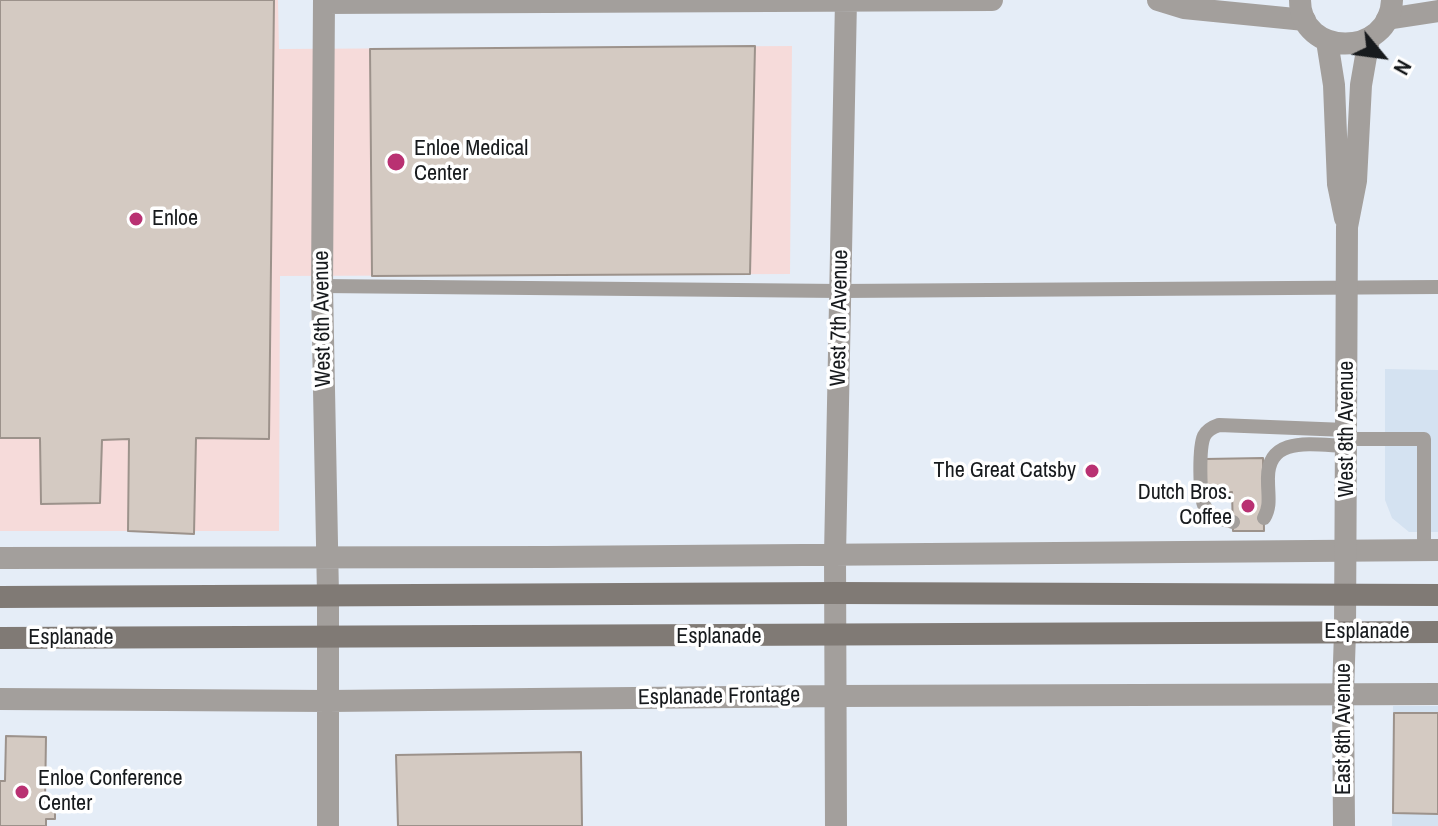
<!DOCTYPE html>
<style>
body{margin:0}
#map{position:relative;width:1438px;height:826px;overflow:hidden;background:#e5edf7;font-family:"Archivo Narrow",sans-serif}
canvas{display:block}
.north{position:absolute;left:1342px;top:16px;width:80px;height:80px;-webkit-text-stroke:6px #fff;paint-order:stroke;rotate:119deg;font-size:22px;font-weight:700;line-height:32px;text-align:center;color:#171a1d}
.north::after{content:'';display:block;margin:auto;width:28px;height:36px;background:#171a1d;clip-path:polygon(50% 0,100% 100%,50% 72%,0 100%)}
</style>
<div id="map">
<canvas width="1438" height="826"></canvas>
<div class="north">N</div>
</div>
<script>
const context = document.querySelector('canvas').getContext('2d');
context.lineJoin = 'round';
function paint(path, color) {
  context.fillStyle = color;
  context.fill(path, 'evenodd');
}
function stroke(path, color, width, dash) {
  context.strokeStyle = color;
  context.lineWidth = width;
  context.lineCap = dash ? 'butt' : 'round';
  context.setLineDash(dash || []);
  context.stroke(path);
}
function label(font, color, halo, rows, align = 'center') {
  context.font = font + ' "Archivo Narrow",sans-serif';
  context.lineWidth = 7;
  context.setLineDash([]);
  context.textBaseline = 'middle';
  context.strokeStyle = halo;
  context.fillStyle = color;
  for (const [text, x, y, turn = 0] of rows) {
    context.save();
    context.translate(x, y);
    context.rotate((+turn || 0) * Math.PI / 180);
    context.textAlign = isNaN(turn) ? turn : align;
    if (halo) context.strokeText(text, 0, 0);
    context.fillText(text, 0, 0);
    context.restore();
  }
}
const built = new Path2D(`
 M1385,369L1438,370V532H1409L1392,518L1385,500Z
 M1393,706H1438V826H1392Z`);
const medical = new Path2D(`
 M0,0H278L279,49L792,46L790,274L280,276L279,531H0Z`);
const building = new Path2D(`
 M0,0H274L269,439L196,438L194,534L128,531L129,439L102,440L100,503L41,504L40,438H0Z
 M755,46L750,274L372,276L370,49Z
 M1263,458L1264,531H1233L1232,492L1206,493L1205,459Z
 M1394,713H1438V814L1393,813Z
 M6,736L46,737L45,803H55V819H46V826H0V781H5Z
 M581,752L582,826H398L396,755Z`);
const service = new Path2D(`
 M322,286L840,291L1438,287
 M1347,439H1424V550
 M1264,518C1271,506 1268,496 1268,481C1266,434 1314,445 1347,446
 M1233,522C1222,519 1210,517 1205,507C1199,497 1199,447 1204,436C1207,430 1213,427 1219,425L1346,430`);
const minor = new Path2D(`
 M324,0L322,286L328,595V826
 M1158,0L1184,8L1305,20
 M324,3L992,0
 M1387,19L1438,11
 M0,558L547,557L1438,550
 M0,699L328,701L837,696L1438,694
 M836,826L835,555L846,0
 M1344,826L1343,693L1345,632`);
const tertiary = new Path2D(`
 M1300,0C1300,58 1390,58 1392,0
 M1327,41L1334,85L1338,184L1345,218
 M1345,632L1347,227L1356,181L1361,85L1369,39`);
const secondary = new Path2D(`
 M0,597L835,593L1438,595
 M0,638L1438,632`);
const markers = [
 [396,162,10,"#b93172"],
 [136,219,8,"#b93172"],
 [1092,471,8,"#b93172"],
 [1248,506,8,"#b93172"],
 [22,792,8,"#b93172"]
];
const poiNames = [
 ["Enloe Medical",414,149],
 ["Center",414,174],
 ["Enloe",152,219],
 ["The Great Catsby",1076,471,"right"],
 ["Dutch Bros.",1232,493,"right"],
 ["Coffee",1232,518,"right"],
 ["Enloe Conference",38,779],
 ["Center",38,804]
];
const streetNames = [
 ["West 7th Avenue",840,318,-89],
 ["West 6th Avenue",323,319,-91],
 ["West 8th Avenue",1347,429,-90],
 ["Esplanade",1367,632],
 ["Esplanade",719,637],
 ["Esplanade",71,638],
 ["Esplanade Frontage",719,697,-1],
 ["East 8th Avenue",1344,729,-90]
];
paint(built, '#d4e2f1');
paint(medical, '#f6dbda');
paint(building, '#d4cac2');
stroke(building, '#9c928b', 2);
stroke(service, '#a39f9c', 14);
stroke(minor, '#a39f9c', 22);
stroke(tertiary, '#a39f9c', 22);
stroke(secondary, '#807a75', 22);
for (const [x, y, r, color] of markers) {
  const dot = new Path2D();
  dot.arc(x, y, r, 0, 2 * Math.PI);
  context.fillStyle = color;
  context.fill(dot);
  stroke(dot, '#fff', 3);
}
label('22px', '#171a1d', '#fff', poiNames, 'left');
label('22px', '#171a1d', '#fff', streetNames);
</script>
